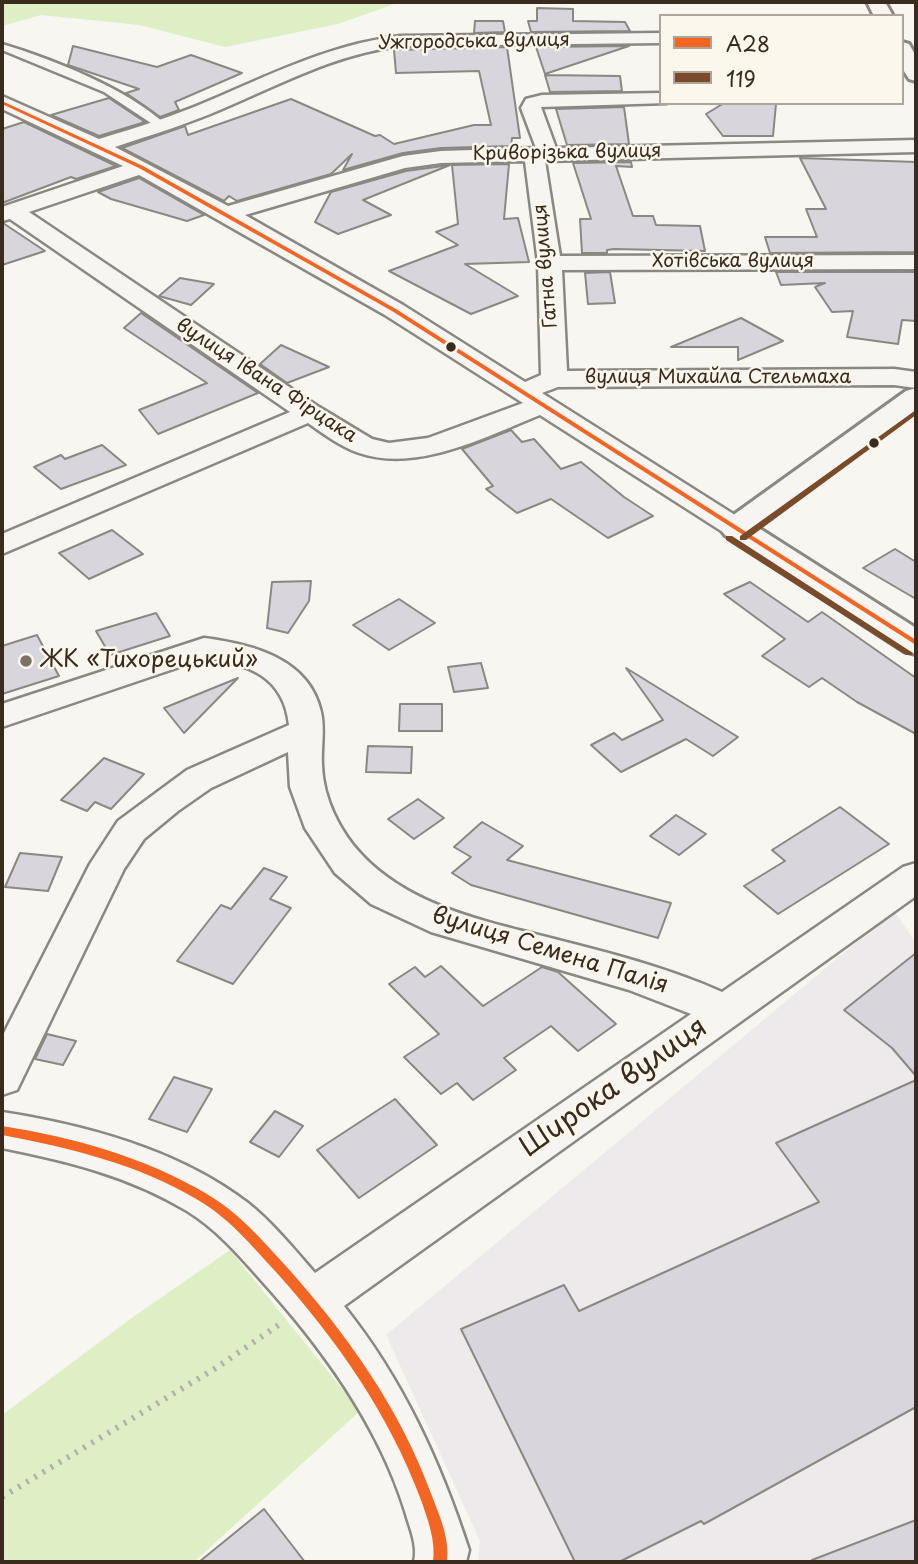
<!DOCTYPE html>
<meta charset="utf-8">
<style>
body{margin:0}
#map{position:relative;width:918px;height:1564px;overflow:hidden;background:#f8f6f0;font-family:"Playpen Sans",sans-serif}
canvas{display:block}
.frame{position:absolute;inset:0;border:4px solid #3b2a1e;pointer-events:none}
.legend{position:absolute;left:659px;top:14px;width:245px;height:91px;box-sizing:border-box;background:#fbf7ec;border:2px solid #aea59a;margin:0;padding:9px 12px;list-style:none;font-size:21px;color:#3b2a1e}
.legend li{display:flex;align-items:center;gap:14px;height:35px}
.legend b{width:35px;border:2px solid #aea59a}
</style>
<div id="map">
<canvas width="918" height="1564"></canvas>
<div class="frame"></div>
<ul class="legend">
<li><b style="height:9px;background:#f26522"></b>А28</li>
<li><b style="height:9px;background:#7a4b2a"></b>119</li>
</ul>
</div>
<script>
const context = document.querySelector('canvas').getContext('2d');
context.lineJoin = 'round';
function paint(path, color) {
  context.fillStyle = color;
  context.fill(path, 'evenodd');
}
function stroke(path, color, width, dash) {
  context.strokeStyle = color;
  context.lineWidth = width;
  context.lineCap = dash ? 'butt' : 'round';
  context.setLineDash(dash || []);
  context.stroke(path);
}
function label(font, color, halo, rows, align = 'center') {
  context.font = font + ' "Playpen Sans",sans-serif';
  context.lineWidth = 5;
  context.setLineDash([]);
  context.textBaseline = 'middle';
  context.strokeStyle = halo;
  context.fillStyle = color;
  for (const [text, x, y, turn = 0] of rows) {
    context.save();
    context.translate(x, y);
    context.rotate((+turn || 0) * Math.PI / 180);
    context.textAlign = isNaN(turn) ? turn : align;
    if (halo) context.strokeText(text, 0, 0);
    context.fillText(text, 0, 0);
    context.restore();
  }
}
const built = new Path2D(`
 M894,911L916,943V1562H478L480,1541L386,1335Z`);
const green = new Path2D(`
 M2,2H400L338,24L225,47L139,25L41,15L2,26Z
 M230,1250L360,1411L194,1562H2V1415L133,1317Z`);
const building = new Path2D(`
 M537,8L573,9V21L625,22L630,31L531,32L528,21H537Z
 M475,21H503L505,32L474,33Z
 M73,46L157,67L191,55L242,73L175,102L179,110L160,117L126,93L139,89L68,65Z
 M629,46L545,74L536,47Z
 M507,47L520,138H512L511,146L441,148L403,153L343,170L352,154L331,174L237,201L229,196L224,201L122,148L185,126L188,135L291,99L375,136L380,135L394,144L474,125H491L479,71L396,73L394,50Z
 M545,75L620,76L622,91L550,92Z
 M109,98L145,122L99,136L51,115Z
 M724,103L776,104L773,136H723L706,114Z
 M624,107L629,144L567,145L556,109Z
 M24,122L116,166L76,179L71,177L2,203V129Z
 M800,158L916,162V252L770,253L765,237H817L806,209H826Z
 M631,162L632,167L616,166L633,216H653L656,225L700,226L705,251L614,249L607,250V253H582L580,219H591L573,163Z
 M509,164L504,219L518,218L529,262L465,264L518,296L471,314L389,271L458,245L436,232L458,224L452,165Z
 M450,165L363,200L391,215L338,234L315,222L331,192L406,171Z
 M139,178L204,215L187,221L111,199L98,192Z
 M2,223H3L45,251L2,265Z
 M610,272L615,303L588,304L585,273Z
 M776,272H916V321L902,320L898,344L847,337L853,311L832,312L815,287L825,283L781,285Z
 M180,278L214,284L191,305L159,296Z
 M141,313L258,393L158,434L139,410L207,383L124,328Z
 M741,318L783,341L738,360V347H671Z
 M281,345L329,367L287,383L260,364Z
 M511,430L522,442L534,439L561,469L581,462L624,497L653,516L608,538L551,499L517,513L486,489L493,486L462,449Z
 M102,445L126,465L61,489L34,467L61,455L65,459Z
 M112,530L143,554L89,579L59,553Z
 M895,549L916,562V599L863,568Z
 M311,581L309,601L288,633L267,628L272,582Z
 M750,582L808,622L822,612L916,678V734L857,702L822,678L809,687L762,656L785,639L724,594Z
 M399,599L435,623L389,650L353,625Z
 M156,613L170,636L110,655L96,631Z
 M37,635L59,676L2,694V646Z
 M481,663L488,688L454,692L448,667Z
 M626,668L738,737L713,756L686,739L621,772L591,745L614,733L622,740L663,720Z
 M238,678L184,733L164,708Z
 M400,704H442V731H399Z
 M368,746L412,747L411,773L366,772Z
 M104,758L144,774L111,809L95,802L87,811L61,800Z
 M418,799L444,818L414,839L388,819Z
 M840,807L889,844L778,914L744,886L785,861L772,850Z
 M676,815L706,834L679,855L650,836Z
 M482,822L523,846L507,860L671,903L658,938L471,885L452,873L471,857L454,847Z
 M20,853L62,857L48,891L5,887Z
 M264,868L287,877L270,899L291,908L233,984L177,961L221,905L231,909Z
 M916,953V1076L892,1048L844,1010Z
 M441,966L483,1006L542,967L558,972L616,1024L578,1051L551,1026L504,1058L516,1070L473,1100L457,1083L441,1094L404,1057L439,1034L389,984L415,967L425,977Z
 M47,1034L76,1041L63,1065L35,1059Z
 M174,1077L212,1089L187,1132L149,1119Z
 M916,1080V1407L704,1524L701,1521L619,1562H575L461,1329L564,1285L579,1311L819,1202L776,1143Z
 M395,1099L437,1145L359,1198L317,1150Z
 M275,1111L303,1126L279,1157L250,1142Z
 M264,1509L305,1562H199Z
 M916,1520V1562H813L812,1560Z`);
const path = new Path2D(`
 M2,1497L216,1368L280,1324`);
const service = new Path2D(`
 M2,44C52,59 128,89 166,125L157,127L104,92L2,50Z`);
const minor = new Path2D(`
 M661,33V43L400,46C336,54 281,84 222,109C188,124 151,135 115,147L228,206L403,156L441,151L536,148L521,108L526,99L542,95L661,93V103H667L541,107L556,148L916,140V152L545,161L560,256L916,255V269L562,270L567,371L894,369L916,372V388L894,385L558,387L542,393L746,522L751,528L746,534L736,537L726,534L540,415C487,436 418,473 359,453C341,447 324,434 308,423L2,554V534L290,412L10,219L2,221V207L123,166L2,109V96L99,139C135,128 171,117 206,102C270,75 330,44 400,36ZM525,161L538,263L541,375L525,382L403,305L245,215L405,168L441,163ZM139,175L385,315L523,403L428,438L389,443L372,439L319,407L29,212Z
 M204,638C251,644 309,658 321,712C325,730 321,747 322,765C323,798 340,832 362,855C415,911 499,924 570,943C621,956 673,970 722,992L903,867L916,863V896L344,1306C403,1380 440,1461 469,1550L466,1562H414C418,1545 410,1529 405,1511C378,1424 321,1346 260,1279C237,1253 216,1229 187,1211C129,1176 67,1161 2,1148V1112C86,1125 179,1150 248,1203C272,1222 294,1249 315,1273L691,1014L629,990L431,932L371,904L335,873L305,828L290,787L288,752L211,788L178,811L144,839L124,869L17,1090L2,1095V1037L90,864L118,821L187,770L289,725C284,677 249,664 206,658L2,727V704Z`);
const tertiary = new Path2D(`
 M867,2H885L893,16H874Z
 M902,42L909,44L916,56V81L909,79L902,68Z
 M916,388V410L757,527L916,628V654L904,651L725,535L720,528L725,521L906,391Z`);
const bus1 = new Path2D(`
 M2,101L143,166L396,309L916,640V645L392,311L139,168L2,104Z
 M2,1126C72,1137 145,1157 207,1194C238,1212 261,1239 285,1265C347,1334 400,1408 432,1496C440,1517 450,1539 447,1562H433C436,1541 428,1520 421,1500C389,1414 337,1340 276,1272C252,1246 229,1218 198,1200C138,1164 70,1148 2,1135Z`);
const bus2 = new Path2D(`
 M916,410V415L746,540H740V536Z
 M726,536H732L913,653L912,655H906L726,540Z`);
const markers = [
 [451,347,6,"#3b2a1e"],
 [874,443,6,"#3b2a1e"],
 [26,661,7,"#7d7168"]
];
const farStreetnames = [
 ["Ужгородська вулиця",474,42,-1],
 ["Криворізька вулиця",567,153,-1],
 ["Хотівська вулиця",733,262],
 ["Гатна вулиця",546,266,-95],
 ["вулиця Михайла Стельмаха",718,378],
 ["вулиця Івана Фірцака",266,381,33]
];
const poiNames = [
 ["ЖК «Тихорецький»",40,661]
];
const streetNames = [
 ["вулиця Семена Палія",550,951,17]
];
const nearStreetnames = [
 ["Широка вулиця",614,1088,-35]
];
paint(built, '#eeeaeb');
paint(green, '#deefc5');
paint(building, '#d8d5dc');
stroke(building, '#8b8781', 2);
stroke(service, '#8b8781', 5);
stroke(minor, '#8b8781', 5);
stroke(tertiary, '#8b8781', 6);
stroke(path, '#b3b0ac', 6, [2.5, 7]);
paint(service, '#f6f5f1');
paint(minor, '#f6f5f1');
paint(tertiary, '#f6f5f1');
paint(bus1, '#f26522');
paint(bus2, '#7a4b2a');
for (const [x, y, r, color] of markers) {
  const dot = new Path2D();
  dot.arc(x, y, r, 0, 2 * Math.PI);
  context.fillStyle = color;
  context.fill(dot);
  stroke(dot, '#fbf7ec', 2.5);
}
label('19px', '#3b2a1e', '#fbf7ec', farStreetnames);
label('23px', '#3b2a1e', '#fbf7ec', poiNames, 'left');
label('23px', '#3b2a1e', '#fbf7ec', streetNames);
label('28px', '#3b2a1e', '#fbf7ec', nearStreetnames);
</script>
